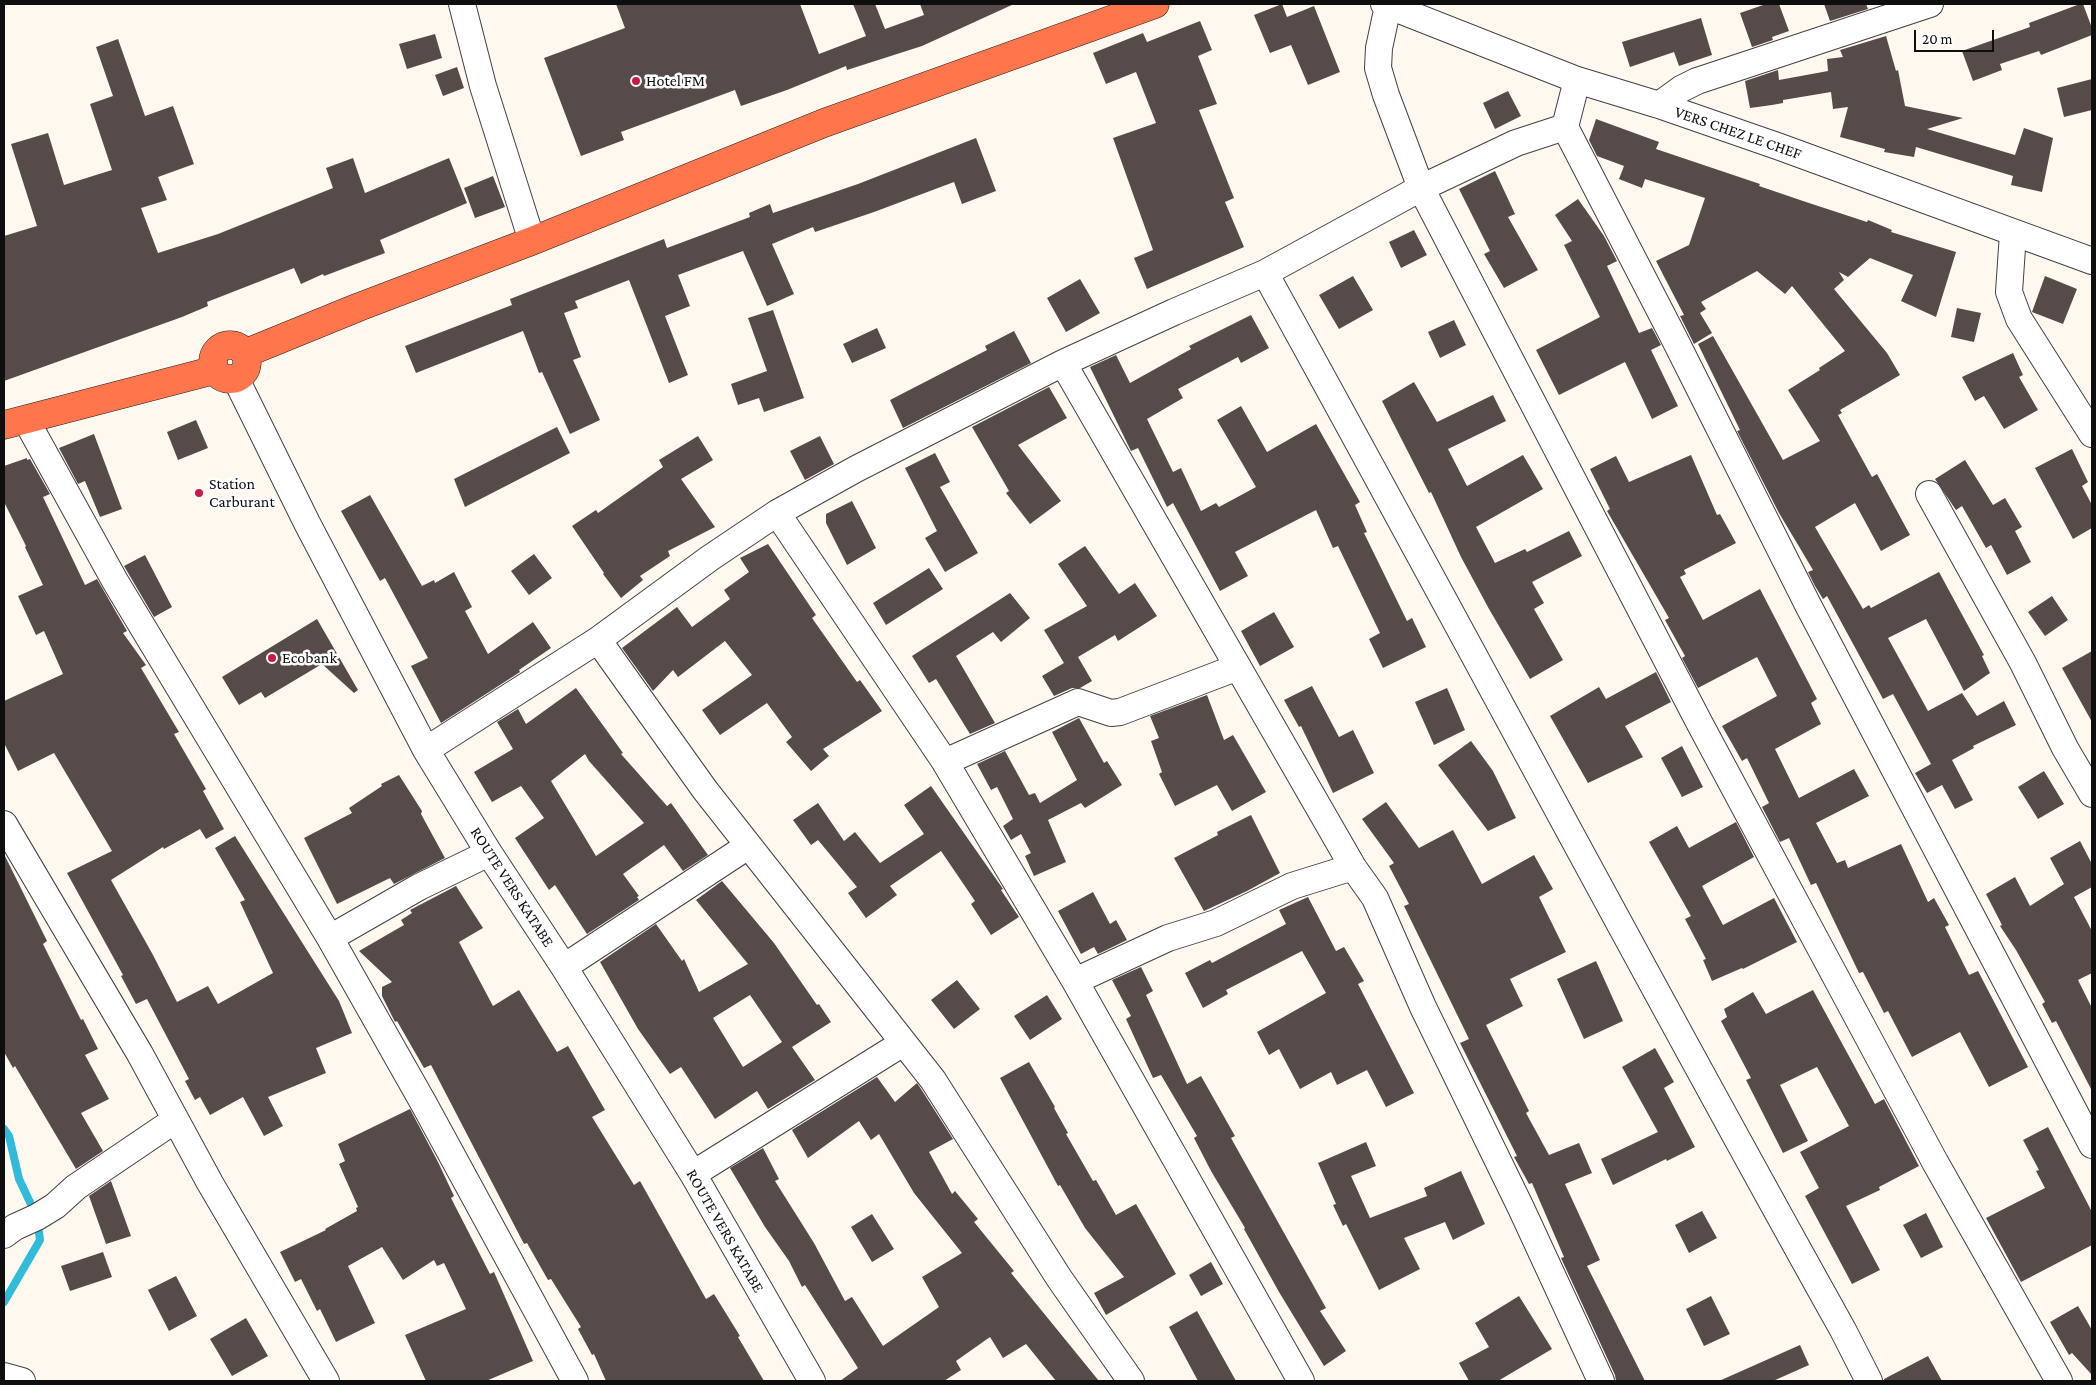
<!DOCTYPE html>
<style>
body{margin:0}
#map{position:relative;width:2096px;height:1385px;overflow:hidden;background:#fff8ef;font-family:"Crimson Pro",serif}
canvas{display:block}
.frame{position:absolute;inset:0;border:5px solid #0e0e0e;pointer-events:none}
.scale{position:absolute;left:1914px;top:30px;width:80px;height:22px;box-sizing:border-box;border:2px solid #0e0e0e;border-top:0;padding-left:6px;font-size:15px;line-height:18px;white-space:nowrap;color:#0e0e0e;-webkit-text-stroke:4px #fff;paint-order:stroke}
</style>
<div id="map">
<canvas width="2096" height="1385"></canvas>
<div class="frame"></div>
<div class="scale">20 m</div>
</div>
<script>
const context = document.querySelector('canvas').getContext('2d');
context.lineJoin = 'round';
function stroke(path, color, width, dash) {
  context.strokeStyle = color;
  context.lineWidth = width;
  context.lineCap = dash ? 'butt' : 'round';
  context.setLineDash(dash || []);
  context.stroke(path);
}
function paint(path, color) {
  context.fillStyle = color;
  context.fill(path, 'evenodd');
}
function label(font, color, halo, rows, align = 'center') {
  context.font = font + ' "Crimson Pro",serif';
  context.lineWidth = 5;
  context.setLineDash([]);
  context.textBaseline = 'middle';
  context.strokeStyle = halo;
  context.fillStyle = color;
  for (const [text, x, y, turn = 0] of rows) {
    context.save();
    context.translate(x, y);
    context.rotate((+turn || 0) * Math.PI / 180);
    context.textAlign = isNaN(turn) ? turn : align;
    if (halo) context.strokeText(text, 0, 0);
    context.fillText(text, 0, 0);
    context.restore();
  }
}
const stream = new Path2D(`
 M4,1129L9,1136L19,1179L37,1217L40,1240L4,1302`);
const building = new Path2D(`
 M616,4H800L819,54L866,36L853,4H875L885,29L924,15L920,4H1014L922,46L847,70L846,66L787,90L741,106L735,90L621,132L624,140L581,156L544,58L625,28Z
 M1282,4L1287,17L1314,6L1340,72L1308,85L1291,45L1270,53L1254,15Z
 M1766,4H1779L1789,31L1772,37L1773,40L1752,47L1740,13Z
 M1824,4H1866L1868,9L1830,21Z
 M2080,4H2083L2092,28V35L2041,55L2039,51L2000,64L2002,70L1973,81L1962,51L2030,27L2029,23Z
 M1701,18L1712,55L1679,66L1674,52L1630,67L1622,42Z
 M1200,21L1212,50L1198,56L1217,104L1199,110L1234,198L1225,202L1244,247L1147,289L1134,258L1153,250L1113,138L1156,123L1136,72L1106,84L1093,53L1143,33L1147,42Z
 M435,34L442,58L407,69L399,44Z
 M1886,36L1896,71L1898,70L1905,106L1963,118L1927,129L2015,155L2024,128L2053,138L2042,192L2011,185L2013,176L1916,147L1914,157L1884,152L1885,149L1840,137L1848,107L1833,109L1831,92L1783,100V103L1772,105L1750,108L1745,81L1778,70L1779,80L1828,71L1827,59L1843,57L1840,50Z
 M118,39L145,116L173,106L194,164L158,177L167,200L141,208L158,253L218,234L333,188L326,168L353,158L365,193L449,158L467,203L380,240L385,253L324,276L323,274L301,284L294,268L207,302L208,306L182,317L4,381V236L37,226L11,144L48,133L64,185L112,170L90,104L113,96L96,47Z
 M457,67L464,88L443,96L435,75Z
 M2092,79V110L2064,117L2057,88Z
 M1508,91L1521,116L1495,129L1483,103Z
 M1596,119L1659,142L1656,149L1760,184L1759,186L1803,201L1867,222L1868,220L1892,230L1891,232L1956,252L1936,317L1901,301L1913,275L1870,258L1848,277L1839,272L1844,280L1834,289L1887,353L1900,375L1840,410L1842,413L1838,415L1872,477L1877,474L1910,535L1881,551L1855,503L1815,527L1863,609L1869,605L1871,608L1939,572L1984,655L1982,656L1990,673L1964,691L1926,619L1888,638L1928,711L1962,693L1977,716L2004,701L2016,725L1973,746L1974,748L1952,760L1973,800L1955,809L1942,785L1927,793L1915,773L1931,764L1893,694L1883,699L1827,596L1823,599L1815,586L1808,572L1813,570L1779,513L1737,431L1740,430L1698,344L1713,336L1783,460L1820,441L1788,390L1820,370L1819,368L1845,351L1792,286L1785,294L1757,271L1701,302L1706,309L1700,313L1712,333L1694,344L1680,316L1684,315L1656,261L1689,245L1705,198L1645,179L1642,188L1619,179L1624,166L1597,156L1589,140Z
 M976,138L996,191L962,204L954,182L874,212L815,232L813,227L772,244L794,294L767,306L743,251L678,275L690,306L665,316L688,375L669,383L629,280L575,301L578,308L564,313L581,357L573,360L600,420L570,434L542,372L539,373L523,331L416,373L405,346L512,305L510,299L664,239L667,248L750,217L749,213L770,204L773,213L858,184Z
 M1495,171L1515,214L1508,217L1538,270L1504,288L1484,254L1490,251L1459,189Z
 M493,176L505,207L475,218L464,188Z
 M1578,199L1604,236L1617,261L1607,266L1639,333L1652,328L1661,345L1651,350L1678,406L1652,419L1625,362L1559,395L1536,350L1600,317L1564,245L1572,241L1555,215Z
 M1414,230L1427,255L1401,268L1389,242Z
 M1353,276L1373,310L1339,329L1319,295Z
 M2045,276L2077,289L2063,324L2032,312Z
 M1080,279L1100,313L1066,332L1047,298Z
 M1957,308L1981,313L1974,342L1951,337Z
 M773,310L804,398L764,412L759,398L738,405L731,384L767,371L748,318Z
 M1251,315L1269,348L1241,363L1238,357L1178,389L1183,398L1147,419L1173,472L1181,468L1201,511L1216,503L1219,507L1256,487L1217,420L1241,406L1267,452L1316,424L1360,502L1355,505L1367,532L1364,533L1407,621L1412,618L1426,647L1383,668L1369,639L1380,633L1338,546L1333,548L1316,510L1235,552L1248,576L1220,591L1173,503L1167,507L1138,448L1131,451L1090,367L1116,355L1130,383L1191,349L1189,346Z
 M1454,320L1466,345L1440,358L1428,332Z
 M877,328L886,348L852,363L843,344Z
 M1014,331L1031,363L903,428L890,400L987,350L985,346Z
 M2013,353L2023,375L2019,377L2038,410L2004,429L1984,396L1975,401L1962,377Z
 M1414,382L1437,422L1493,395L1506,421L1448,449L1467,486L1523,455L1543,489L1476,527L1495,563L1525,549L1527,552L1569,531L1582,556L1532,582L1544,603L1534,609L1563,660L1530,679L1489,609L1461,557L1431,492L1429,493L1382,401Z
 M1049,387L1067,418L1018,445L1061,501L1030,524L1006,493L1009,491L972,427Z
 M196,420L208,448L178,460L167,432Z
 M557,427L570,453L465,507L454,479Z
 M94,434L122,509L100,517L85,481L78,484L59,448Z
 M698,436L713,460L681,479L715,527L668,551L670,556L640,576L643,580L621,598L603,574L604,573L572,526L596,510L598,513L663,467L659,460Z
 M820,436L834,464L805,480L790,451Z
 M2072,449L2088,482L2082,486L2092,505V528L2073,539L2035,468Z
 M935,453L950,482L940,487L978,553L945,572L925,538L937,531L905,468Z
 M1691,455L1717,515L1720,514L1736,543L1684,570L1686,574L1680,577L1703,620L1760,589L1817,699L1811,703L1821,724L1775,749L1799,798L1854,769L1869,796L1816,823L1837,863L1845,860L1848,868L1901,844L1928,902L1934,898L1949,925L1945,927L1969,975L1978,971L2028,1067L1989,1087L1960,1032L1912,1057L1888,1011L1884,1013L1863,972L1859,973L1816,883L1811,885L1789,838L1780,842L1762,807L1769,803L1747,758L1742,761L1722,726L1777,696L1757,657L1698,688L1682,658L1685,656L1665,620L1669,618L1607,511L1610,509L1590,469L1616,456L1629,482Z
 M27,458V460L30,459L50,494L43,497L85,585L97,579L127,631L123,633L146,665L141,668L179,732L174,734L206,789L203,791L224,829L206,839L200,829L164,849L163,847L111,880L153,955L177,1002L208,986L218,1004L273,973L240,902L245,900L215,848L235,836L339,1001L352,1033L316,1048L326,1073L268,1097L283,1126L264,1136L243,1097L210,1115L200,1097L195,1100L185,1081L189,1079L147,999L136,1004L121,976L123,975L67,873L112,851L54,753L18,771L4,743V701L63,674L44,631L36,635L18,596L43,585L25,547L26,546L4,502V466Z
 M1965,460L1993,505L2005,498L2022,527L2015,531L2031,562L2007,575L1991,545L1986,548L1962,506L1956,510L1935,479Z
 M370,495L422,586L434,580L435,583L454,572L472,607L465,611L488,654L533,622L551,648L519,670L520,672L441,723L411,666L428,658L385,578L380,581L341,511Z
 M852,501L876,548L847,565L826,523V514Z
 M768,544L816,615L812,618L857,682L860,680L882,711L823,749L829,756L811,771L786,742L792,737L767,703L720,735L702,710L752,675L725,641L678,677L673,670L653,691L622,648L677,607L692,627L730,599L724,590L749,572L740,558Z
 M1085,546L1119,594L1135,583L1157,616L1118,641L1115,635L1078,657L1092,681L1080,688H1072L1054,696L1042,676L1064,663L1044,630L1087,606L1058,564Z
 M534,554L552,578L529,595L511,571Z
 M145,555L172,607L154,617L124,566Z
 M929,568L943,589L886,625L873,603Z
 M1010,593L1030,618L1001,642L993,632L956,656L995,723L970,734L936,679L929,683L912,656Z
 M2052,596L2068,620L2045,636L2028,612Z
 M1274,612L1294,647L1260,666L1241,631Z
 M317,619L358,690L354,693L322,664L265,698L261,692L239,705L222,677Z
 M2092,651V722L2062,668Z
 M1656,672L1671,702L1625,726L1643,757L1588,783L1550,716L1599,687L1606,699Z
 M1312,686L1339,737L1353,730L1374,773L1333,793L1301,726L1299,727L1284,700Z
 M576,688L623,753L621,754L667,806L671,803L708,855L683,871L664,845L623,874L639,896L637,897L639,900L587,934L555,885L549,890L515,838L544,818L521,786L492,802L474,772L513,749L497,722L518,709L526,724ZM585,754L589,761L644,823L596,856L551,781Z
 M1447,688L1465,730L1434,745L1415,702Z
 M1207,695L1224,740L1233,735L1266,792L1232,811L1217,785L1175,806L1159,774L1162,772L1151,741L1159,738L1150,716Z
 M1079,718L1104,763L1107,761L1122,785L1085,808L1081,803L1048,820L1066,862L1034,876L1025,856L1031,853L1021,834L1011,840L1003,826L1013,819L997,787L991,790L977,764L1005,751L1029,795L1035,793L1040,803L1077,780L1052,732Z
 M1471,741L1493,771L1516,818L1488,831L1438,765Z
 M1682,746L1703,787L1682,797L1661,758Z
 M2044,771L2064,804L2038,819L2018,787Z
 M399,775L422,811L421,814L445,858L394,884L390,878L337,904L304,838L352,813L349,808L382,786L381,784Z
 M931,786L1001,886L1003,889L1001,890L1019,917L991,935L971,904L975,901L941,851L890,886L897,895L866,918L848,893L857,887L818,840L811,845L793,820L818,803L844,841L855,832L880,863L924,834L904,805Z
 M1386,802L1419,848L1453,830L1482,884L1534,855L1553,889L1539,897L1566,952L1510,979L1523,1006L1486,1025L1529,1111L1526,1113L1549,1155L1579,1143L1592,1173L1565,1184L1600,1260L1587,1266L1645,1381H1616L1615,1375L1561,1258L1564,1257L1532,1183L1529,1184L1514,1157L1517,1156L1460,1043L1469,1039L1404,906L1409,904L1389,866L1394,863L1362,819Z
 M1251,815L1280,873L1247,891L1204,911L1174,858L1218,835L1217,832Z
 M1736,822L1754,857L1702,886L1723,925L1774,898L1797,942L1743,969L1742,968L1712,981L1703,960L1706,959L1685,919L1691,916L1649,842L1677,826L1689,848Z
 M2080,841L2092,864V887L2074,897L2092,931V973L2078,980L2092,1008V1091L2056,1021L2052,1023L2042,1004L2045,1002L2016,950L2000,926L2002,925L1986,894L2015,877L2030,906L2064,884L2050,858Z
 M4,854L47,941L43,944L81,1020L83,1019L98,1049L85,1055L109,1099L81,1113L103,1151L76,1169L15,1066L13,1068L4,1052Z
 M722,881L774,943L817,1005L819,1004L831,1022L792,1047L815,1080L768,1109L757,1091L715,1119L681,1067L670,1074L638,1029L600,962L656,924L682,961L684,959L699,992L748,964L696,900ZM750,995L782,1042L743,1067L713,1018Z
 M456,886L483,928L459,942L493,1006L519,990L557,1052L568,1046L605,1110L592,1117L634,1185L640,1181L706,1299L714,1294L740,1336L738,1337L764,1381H606L594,1354L592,1355L578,1329L581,1327L551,1279L548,1280L527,1243L524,1244L431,1065L424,1068L397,1021L395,1022L382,996V987L392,982L359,951L404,925L401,920L412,913L410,910Z
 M1093,892L1110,924L1116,920L1127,940L1098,954L1094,947L1081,954L1058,911Z
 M1308,897L1336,951L1344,947L1364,981L1358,984L1414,1093L1386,1107L1367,1070L1337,1085L1331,1072L1300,1089L1279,1049L1269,1055L1257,1032L1326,993L1302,951L1226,990L1228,994L1203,1008L1185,973L1210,960L1212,963L1286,924L1279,910Z
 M1596,961L1623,1021L1584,1039L1557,979Z
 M1141,967L1153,991L1146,995L1187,1084L1201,1076L1235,1136L1231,1138L1326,1308L1320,1311L1346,1351L1324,1366L1279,1292L1244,1229L1245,1228L1211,1171L1194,1138L1197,1136L1161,1075L1153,1078L1126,1019L1131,1016L1112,980Z
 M957,980L980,1009L954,1029L931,1000Z
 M1813,990L1875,1104L1884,1099L1919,1166L1879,1187L1880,1190L1846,1206L1880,1270L1852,1284L1805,1196L1819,1188L1800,1152L1849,1126L1817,1067L1780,1085L1808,1141L1783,1153L1746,1080L1751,1078L1721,1021L1727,1017L1724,1009L1753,992L1766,1014Z
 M1047,995L1062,1019L1030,1040L1014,1016Z
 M1655,1048L1674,1082L1664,1088L1695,1147L1667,1161L1666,1159L1613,1185L1601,1159L1658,1132L1622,1067Z
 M1029,1062L1055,1107L1054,1108L1068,1133L1066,1134L1093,1181L1096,1180L1116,1215L1136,1204L1176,1274L1106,1315L1094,1293L1124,1277L1085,1228L1060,1185L1058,1186L1000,1078Z
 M877,1077L895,1102L917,1083L921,1089L953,1139L929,1152L952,1194L955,1191L978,1219L974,1222L1014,1271L1011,1273L1099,1381H1056L1026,1344L1003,1358L990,1337L956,1361L961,1370L944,1381H840L858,1368L805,1285L802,1287L789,1261L765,1227L730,1168L763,1148L779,1179L775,1181L814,1243L845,1301L852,1297L883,1346L939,1307L922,1277L962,1253L914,1193L879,1134L871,1140L859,1121L808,1158L792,1130Z
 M410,1109L438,1162L454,1196L451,1198L490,1274L494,1272L533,1361L486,1381H426L405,1335L466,1309L444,1263L437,1266L434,1260L403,1280L382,1247L348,1266L375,1323L336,1342L320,1309L317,1311L301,1279L295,1282L280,1252L326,1230L325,1229L357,1211L356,1208L358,1207L339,1164L345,1161L338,1144Z
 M2048,1127L2092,1212V1245L2021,1282L1986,1218L2045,1188L2036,1171L2039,1170L2023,1140Z
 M1366,1142L1376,1166L1351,1176L1370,1218L1427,1196L1424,1188L1461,1171L1485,1224L1453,1240L1445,1222L1404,1238L1420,1269L1379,1290L1346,1224L1343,1226L1333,1205L1336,1204L1318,1163Z
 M111,1181L131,1236L106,1244L89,1196Z
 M1702,1211L1717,1238L1689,1253L1675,1225Z
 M1926,1213L1943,1247L1921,1258L1903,1225Z
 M872,1214L894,1249L872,1262L851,1227Z
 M103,1252L112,1277L70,1291L61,1266Z
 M1211,1262L1223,1284L1201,1296L1189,1275Z
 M176,1276L197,1316L169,1331L148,1290Z
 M1519,1296L1552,1349L1498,1381H1469L1459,1363L1489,1347L1475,1323Z
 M1711,1296L1730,1334L1704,1346L1686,1309Z
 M2078,1306L2092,1330V1375L2072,1353L2069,1355L2050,1322Z
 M1197,1311L1236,1381H1198L1169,1327Z
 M246,1318L268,1356L232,1376L210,1339Z
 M1800,1345L1809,1365L1773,1381H1719Z
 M1928,1356L1942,1381H1884V1379Z`);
const minor = new Path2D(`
 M462,4L483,86L532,241
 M1384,4L1577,80L1659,105L1780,147L2092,261
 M1388,6L1379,48L1378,68L1386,95L1421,188L1700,724L1935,1162L2059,1381
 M1659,105L1681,89L1697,81L1930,4
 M1565,127L1673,336L1808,605L2092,1145
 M2013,233L2009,292L2019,319L2092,434
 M1265,273C1460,625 1647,980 1843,1330L1869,1381
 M1063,363L1353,867L1375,898L1423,1007L1521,1208L1601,1381
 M236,379L307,523L426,750L489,853L564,967L693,1174L812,1381
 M26,420L115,581L330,938L424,1104L575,1381
 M1929,494L2023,663L2065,748L2092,794
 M777,513L945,762L1075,981L1301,1381
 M598,640L705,790L933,1080L1059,1278L1131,1381
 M426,750L598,640L710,558L777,513L856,469L1063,363L1174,312L1265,273L1421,188L1516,143L1565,127L1577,80
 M945,762L1078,702L1111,713L1120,712L1238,667
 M4,824L140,1054L210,1183L326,1381
 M330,938L419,887L489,853
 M564,967L748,846
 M1075,981L1168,938L1216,923L1292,886L1353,867
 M693,1174L903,1043
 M4,1235L15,1227L37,1217L55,1206L76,1187L175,1120
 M4,1376L22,1381`);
const highway = new Path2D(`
 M213 362a17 17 0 1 1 34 0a17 17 0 1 1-34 0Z
 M246,353L359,307L532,241L824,123L1155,4
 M4,425L215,370`);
const markers = [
 [636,81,5,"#ca1949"],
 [199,493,5,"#ca1949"],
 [272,658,5,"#ca1949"]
];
const poiNames = [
 ["Hotel FM",646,81],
 ["Station",209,484],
 ["Carburant",209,502],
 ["Ecobank",282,658]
];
const streetNames = [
 ["VERS CHEZ LE CHEF",1738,133,19],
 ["ROUTE VERS KATABE",512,887,57],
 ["ROUTE VERS KATABE",725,1231,60]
];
stroke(stream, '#2fbbd9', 8);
paint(building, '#574b49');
stroke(minor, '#414141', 28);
stroke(highway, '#1f1f1f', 29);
stroke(minor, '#fff', 26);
stroke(highway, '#ff764d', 28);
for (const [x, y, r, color] of markers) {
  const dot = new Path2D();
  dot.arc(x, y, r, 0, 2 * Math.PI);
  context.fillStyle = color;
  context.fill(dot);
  stroke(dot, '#fff', 2);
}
label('16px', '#0e0e0e', '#fff', poiNames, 'left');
label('16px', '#0e0e0e', '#fff', streetNames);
</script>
